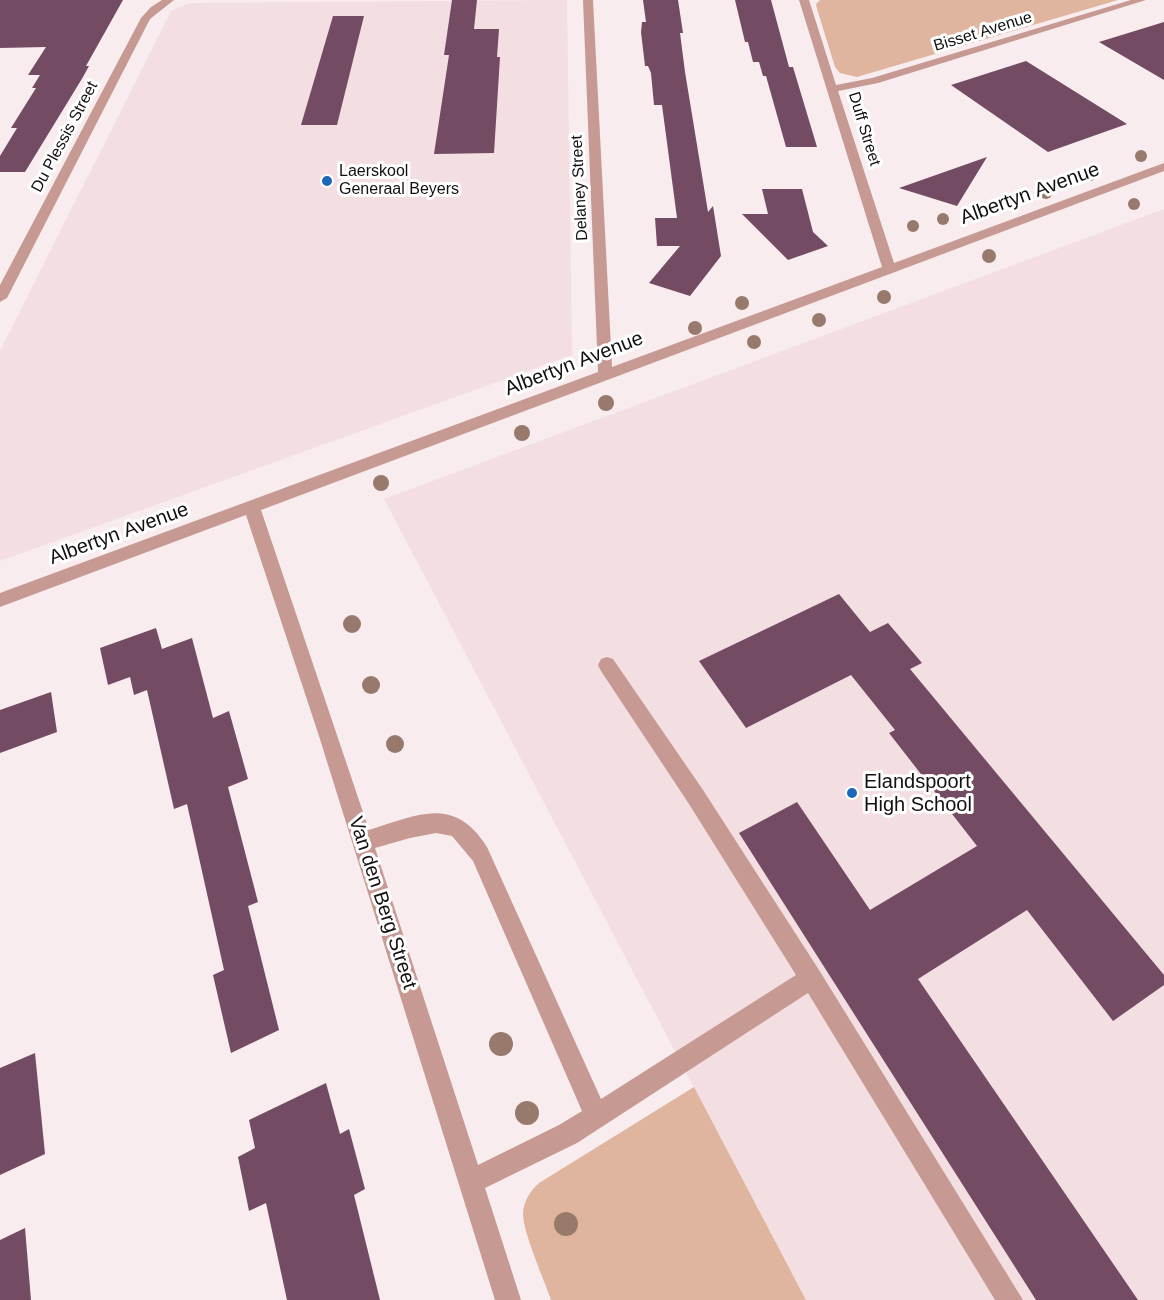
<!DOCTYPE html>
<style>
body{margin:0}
canvas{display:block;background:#f8ecee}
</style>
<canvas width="1164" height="1300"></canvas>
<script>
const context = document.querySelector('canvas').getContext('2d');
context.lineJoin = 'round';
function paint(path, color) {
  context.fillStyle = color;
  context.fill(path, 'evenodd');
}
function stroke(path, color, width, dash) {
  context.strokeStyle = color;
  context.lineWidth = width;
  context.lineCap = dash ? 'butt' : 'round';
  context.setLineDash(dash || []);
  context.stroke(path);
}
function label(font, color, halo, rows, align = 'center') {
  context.font = font + ' Helvetica,sans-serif';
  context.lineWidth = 6;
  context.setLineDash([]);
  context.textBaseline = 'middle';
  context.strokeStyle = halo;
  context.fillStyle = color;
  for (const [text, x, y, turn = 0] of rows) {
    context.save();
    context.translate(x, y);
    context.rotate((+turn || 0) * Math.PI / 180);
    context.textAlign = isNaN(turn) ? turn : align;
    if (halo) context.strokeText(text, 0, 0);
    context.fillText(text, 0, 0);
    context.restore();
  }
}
const built = new Path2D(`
 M567,0L572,355L0,561V351L171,11L190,3Z
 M1164,209V1300H806L384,499Z`);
const green = new Path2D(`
 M820,0H1118L857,77L840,73L835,67L817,9L816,4Z
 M694,1087L806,1300H551C544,1279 524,1235 523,1215C523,1202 530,1191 539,1183Z`);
const building = new Path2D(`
 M0,0H123L86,66H89L83,77L25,172H0V156L17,128H11L36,88H32L40,75H28L46,47L0,48Z
 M452,0H477L474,29H499L497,57H500L494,153L434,154L449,55H444Z
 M643,0H678L683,33H680L685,72L708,212L713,206L721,256L690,296L649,283L680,246H657L655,218H677L662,105H654L651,73L648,66H645L641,32L642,22H646Z
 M735,0H771L789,67H793L817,147H786L766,76H763L759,62H753L748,42H745Z
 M333,16H364L337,125H301Z
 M1164,22V80L1099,42Z
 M1026,61L1127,124L1048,152L951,85Z
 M987,157L957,206L899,188Z
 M762,189H802L813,232L828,246L788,260L742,214H768Z
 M839,594L870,632L888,623L922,663L910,669L1164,975V985L1113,1021L1027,910L918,979L1138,1300H1036L739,833L797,802L870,910L977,846L889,733L895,730L851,675L746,728L699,661Z
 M156,628L162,649L192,638L213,718L229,711L248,779L228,787L258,902L248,906L279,1030L231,1053L213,975L224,970L187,804L174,809L147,690L134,695L130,677L108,685L100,648Z
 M51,692L57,732L0,753V710Z
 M35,1053L45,1154L0,1175V1068Z
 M326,1083L340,1134L349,1129L365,1189L354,1195L380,1300H287L266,1203L249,1211L238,1157L255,1148L249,1120Z
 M25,1228L31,1300H0V1240Z`);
const minor = new Path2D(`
 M162,0H174L150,19L7,298L0,302V285L141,18L151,7Z
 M583,0H593L612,367L882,267L799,0H809L836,85L872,78L1131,0H1146L878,83L838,91L894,263L1164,163V171L261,510L369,830C418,815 454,795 487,847L601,1099L796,975L689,804L601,671L598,665L601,659L607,657L613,659L703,790L819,970L1023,1300H995L808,993L577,1143L485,1188L521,1300H495L319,736L246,515L0,607V593L598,372ZM436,833L452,836L473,861L582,1111L559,1125L478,1165L375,848L410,838Z`);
const trees = [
 [1141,156,6],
 [1090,175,6],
 [1046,193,6],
 [1134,204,6],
 [943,219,6],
 [913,226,6],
 [989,256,7],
 [884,297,7],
 [742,303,7],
 [819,320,7],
 [695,328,7],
 [754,342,7],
 [606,403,8],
 [522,433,8],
 [381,483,8],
 [352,624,9],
 [371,685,9],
 [395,744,9],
 [501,1044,12],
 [527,1113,12],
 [566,1224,12]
];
const markers = [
 [327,181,6,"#1c67b7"],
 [852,793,6,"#1c67b7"]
];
const farStreetnames = [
 ["Bisset Avenue",983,32,-17],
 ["Duff Street",864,129,73],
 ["Du Plessis Street",65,137,-62],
 ["Delaney Street",580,188,-93]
];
const farPoinames = [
 ["Laerskool",339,172],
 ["Generaal Beyers",339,190]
];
const streetNames = [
 ["Albertyn Avenue",1030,194,-20],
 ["Albertyn Avenue",574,364,-21],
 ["Albertyn Avenue",119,534,-20],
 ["Van den Berg Street",382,903,72]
];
const poiNames = [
 ["Elandspoort",864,782],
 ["High School",864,805]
];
paint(built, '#f3dee2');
paint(green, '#e0b59f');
paint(building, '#734b63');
paint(minor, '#c69992');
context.fillStyle = '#977a6c';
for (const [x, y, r] of trees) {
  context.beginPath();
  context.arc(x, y, r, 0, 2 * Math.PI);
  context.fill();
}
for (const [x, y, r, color] of markers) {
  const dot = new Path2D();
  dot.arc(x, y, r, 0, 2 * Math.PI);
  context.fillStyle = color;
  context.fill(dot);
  stroke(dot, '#fff', 2);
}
label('16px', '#141011', '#fff', farStreetnames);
label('16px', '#141011', '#fff', farPoinames, 'left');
label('20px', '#141011', '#fff', streetNames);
label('20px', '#141011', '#fff', poiNames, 'left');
</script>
